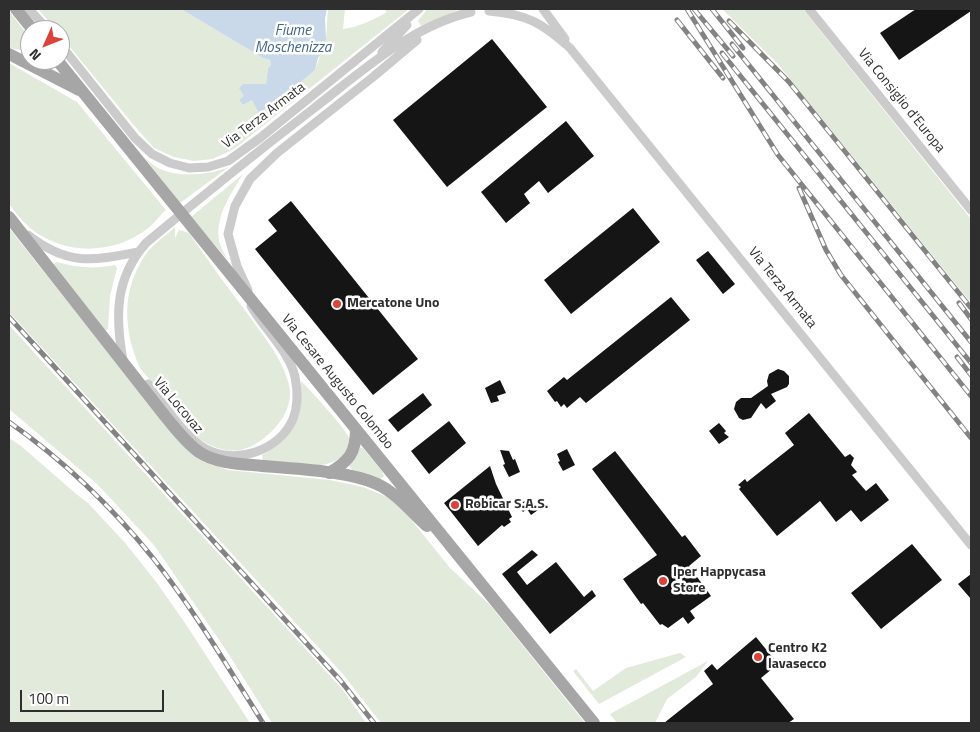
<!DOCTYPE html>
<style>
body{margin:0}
#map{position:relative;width:980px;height:732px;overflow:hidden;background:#fff;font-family:"Titillium Web",sans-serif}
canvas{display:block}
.frame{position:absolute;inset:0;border:10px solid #2e2e2e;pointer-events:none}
.north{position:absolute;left:20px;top:20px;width:50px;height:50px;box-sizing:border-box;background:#fff;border:1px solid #ababab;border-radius:50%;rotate:226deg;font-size:14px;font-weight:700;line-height:20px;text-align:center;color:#2e2e2e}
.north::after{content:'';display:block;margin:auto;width:18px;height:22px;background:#db423a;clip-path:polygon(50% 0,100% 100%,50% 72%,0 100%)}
.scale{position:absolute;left:20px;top:690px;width:144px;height:22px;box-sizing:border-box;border:2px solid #2e2e2e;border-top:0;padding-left:6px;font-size:15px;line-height:18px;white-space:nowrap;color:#2e2e2e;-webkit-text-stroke:4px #fff;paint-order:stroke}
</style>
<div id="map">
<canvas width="980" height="732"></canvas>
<div class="frame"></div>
<div class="north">N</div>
<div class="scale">100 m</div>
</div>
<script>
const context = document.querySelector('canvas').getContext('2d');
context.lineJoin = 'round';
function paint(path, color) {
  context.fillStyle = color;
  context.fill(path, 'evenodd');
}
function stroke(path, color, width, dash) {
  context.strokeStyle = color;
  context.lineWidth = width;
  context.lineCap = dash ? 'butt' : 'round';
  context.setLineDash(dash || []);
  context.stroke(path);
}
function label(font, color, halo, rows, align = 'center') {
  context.font = font + ' "Titillium Web",sans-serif';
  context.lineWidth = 5;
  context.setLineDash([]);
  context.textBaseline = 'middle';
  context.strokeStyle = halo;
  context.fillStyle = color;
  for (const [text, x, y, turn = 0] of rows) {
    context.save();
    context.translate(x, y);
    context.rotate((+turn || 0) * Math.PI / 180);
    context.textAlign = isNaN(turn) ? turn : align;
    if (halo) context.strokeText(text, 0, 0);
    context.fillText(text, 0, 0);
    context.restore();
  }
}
const green = new Path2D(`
 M38,9H181L263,58L270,60L271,65L268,68L266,84H243L245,97L239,100L243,105L252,100L289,92L315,70L326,39L328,9H345L343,29C359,27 373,20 387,12L384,9H409L234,149L213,159L194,161L174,157L154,148L132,123L60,35V30H56Z
 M427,9H456L458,10L421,26L418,21Z
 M722,9H803L971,219V303L777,63Z
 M9,11L30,38V43C23,51 18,51 9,47Z
 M9,63L77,102L166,210C159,216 155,223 147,229C113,255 63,256 29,227C22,221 15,212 9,204Z
 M144,157C149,161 154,166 160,169C181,178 208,175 229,167L180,203Z
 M243,174C231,194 215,216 219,240C220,246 224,253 227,259L191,217Z
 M175,227V238L179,230L189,233C208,260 227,287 247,313C263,336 282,357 289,385C295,410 273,435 252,446C232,456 209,448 193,434L140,368C123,330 121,290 146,254C153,244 166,236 175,227Z
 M9,228L168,428L206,462L228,470L330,480L363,487L392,499L409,517L450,568L490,605L585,723H381L342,673L9,312Z
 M57,262C77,268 94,269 115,265L117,268L110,296L108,329L105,331L51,265Z
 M9,325L343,690L366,723H272L226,650L154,545L97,484L9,409Z
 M301,381C310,390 349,432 350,440C351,446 347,450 344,454C326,474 288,463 263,461L262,455L269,451L300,409Z
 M9,438L21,446L75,493L88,503L126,544L157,583L187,626L250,723H9Z
 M360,448H363L382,471L384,476L380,479L353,471L349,466Z
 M680,653L686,657L599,704L573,671L576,669L593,691L626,668Z
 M708,661L696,677L667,699L655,723H617L610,714Z`);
const water = new Path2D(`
 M181,9H327L325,18L326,39L322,53L318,58L315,70L289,92L259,113L252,100L243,105L239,100L244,96L239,88L243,84H266L268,68L271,65L270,60L263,58Z`);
const building = new Path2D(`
 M916,9H971V11L899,60L880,33Z
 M492,39L547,107L447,187L393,120Z
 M566,121L594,156L548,193L539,181L524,194L530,203L506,223L481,192Z
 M291,201L418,359L373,395L255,249L277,231L268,220Z
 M633,208L660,242L571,314L544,280Z
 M708,251L735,284L723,294L696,260Z
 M671,297L690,320L586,403L580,397L567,408L564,404L561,407L557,401L555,402L547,391L564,377L567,380Z
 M778,369L784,371L789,376V384L787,387L771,394L776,401L766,409L761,403L751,418L743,420L739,418L734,409L736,402L741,398H751L768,386L767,381L769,374Z
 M500,380L506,393L497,396L499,401L491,403L485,388Z
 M423,393L432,405L398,432L388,420Z
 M809,413L845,457L850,454L854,458L851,465L857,472L852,475L866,491L876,483L889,500L861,522L851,510L836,522L820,501L777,536L739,489L741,487L738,485L745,479L747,482L794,445L785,433Z
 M449,421L466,443L429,474L411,451Z
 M719,423L726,431L724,433L729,437L719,444L709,431Z
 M567,449L575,465L563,471L558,462L560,461L557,454Z
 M500,450L509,451L513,460L515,459L520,472L509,477L503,465L505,464Z
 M615,451L682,537L685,535L701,556L689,566L711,596L690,611L695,618L688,624L683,617L668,628L662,624L660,625L643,603L641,604L623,579L657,555L592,469Z
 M490,466L496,484L512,517L509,519L511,522L504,527L502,525L478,546L444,503Z
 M530,498L538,510L531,515L527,509L523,512L518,505Z
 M912,544L942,580L881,629L851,593Z
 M532,550L538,555L517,572L527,585L556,562L584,597L592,590L596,596L550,634L502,574Z
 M971,574V599L958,584Z
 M756,637L778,664L761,678L794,719L788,723H664L713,684L704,671L712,664L717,670Z`);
const street = new Path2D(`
 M29,9L48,30
 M543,9L565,39
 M809,9L971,210
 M489,11C527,14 542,23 570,48L971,545
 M60,44L135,138L152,154L170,163L189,168L208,167L228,161L260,138L419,9
 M382,52L407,25
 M28,235C68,266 92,261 138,252
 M248,290L237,266L228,234L235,206L250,179L277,153L373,77L417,40
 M123,360C115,316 115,278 146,243C201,197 257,152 313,109C361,72 411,26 471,12
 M148,384C163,403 185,438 206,449C236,465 279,451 293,419C298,406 298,391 295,377C290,352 264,329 251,306`);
const primary = new Path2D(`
 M16,9L33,30
 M9,54L79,90
 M57,60L594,723
 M9,217L165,416C175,428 185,442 199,452C214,462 235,464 253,465C289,469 347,470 377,484C397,493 411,512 427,526
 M329,473C349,461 356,453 356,429`);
const rail = new Path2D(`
 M687,9L778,155L971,396
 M694,9L733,56
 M712,9L743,48
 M677,20L723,78
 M729,21L789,82L971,308
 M732,44L971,342
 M722,53L971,363
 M799,188L826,250L841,275L971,438
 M959,303L971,319
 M9,317L340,680L374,723
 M957,357L971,375
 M9,422C63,460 112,507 153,558C194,610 228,667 263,723`);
const markers = [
 [337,304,5,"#db423a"],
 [455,505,5,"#db423a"],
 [663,581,5,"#db423a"],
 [758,657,5,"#db423a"]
];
const streetNames = [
 ["Via Consiglio d'Europa",901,101,51],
 ["Via Terza Armata",264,116,-37],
 ["Via Terza Armata",782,288,51],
 ["Via Cesare Augusto Colombo",337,382,51],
 ["Via Locovaz",178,406,50]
];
const poiNames = [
 ["Mercatone Uno",347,304],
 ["Robicar S.A.S.",465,505],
 ["Iper Happycasa",673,573],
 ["Store",673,589],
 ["Centro K2",768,649],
 ["lavasecco",768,665]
];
const waterNames = [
 ["Fiume",293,31],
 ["Moschenizza",293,48]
];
paint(green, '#e2eadc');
paint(water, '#c9d9e9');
paint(building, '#151515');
stroke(street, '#cbcbcb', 9);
stroke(primary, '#a6a6a6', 12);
stroke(rail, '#838383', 5);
stroke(rail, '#fff', 3, [9]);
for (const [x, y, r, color] of markers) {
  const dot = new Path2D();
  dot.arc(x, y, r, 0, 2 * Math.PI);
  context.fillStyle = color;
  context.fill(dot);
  stroke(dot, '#fff', 2);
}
label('14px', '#2e2e2e', '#fff', streetNames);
label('bold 14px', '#2e2e2e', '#fff', poiNames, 'left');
label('italic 15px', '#41658b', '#fff', waterNames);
</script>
